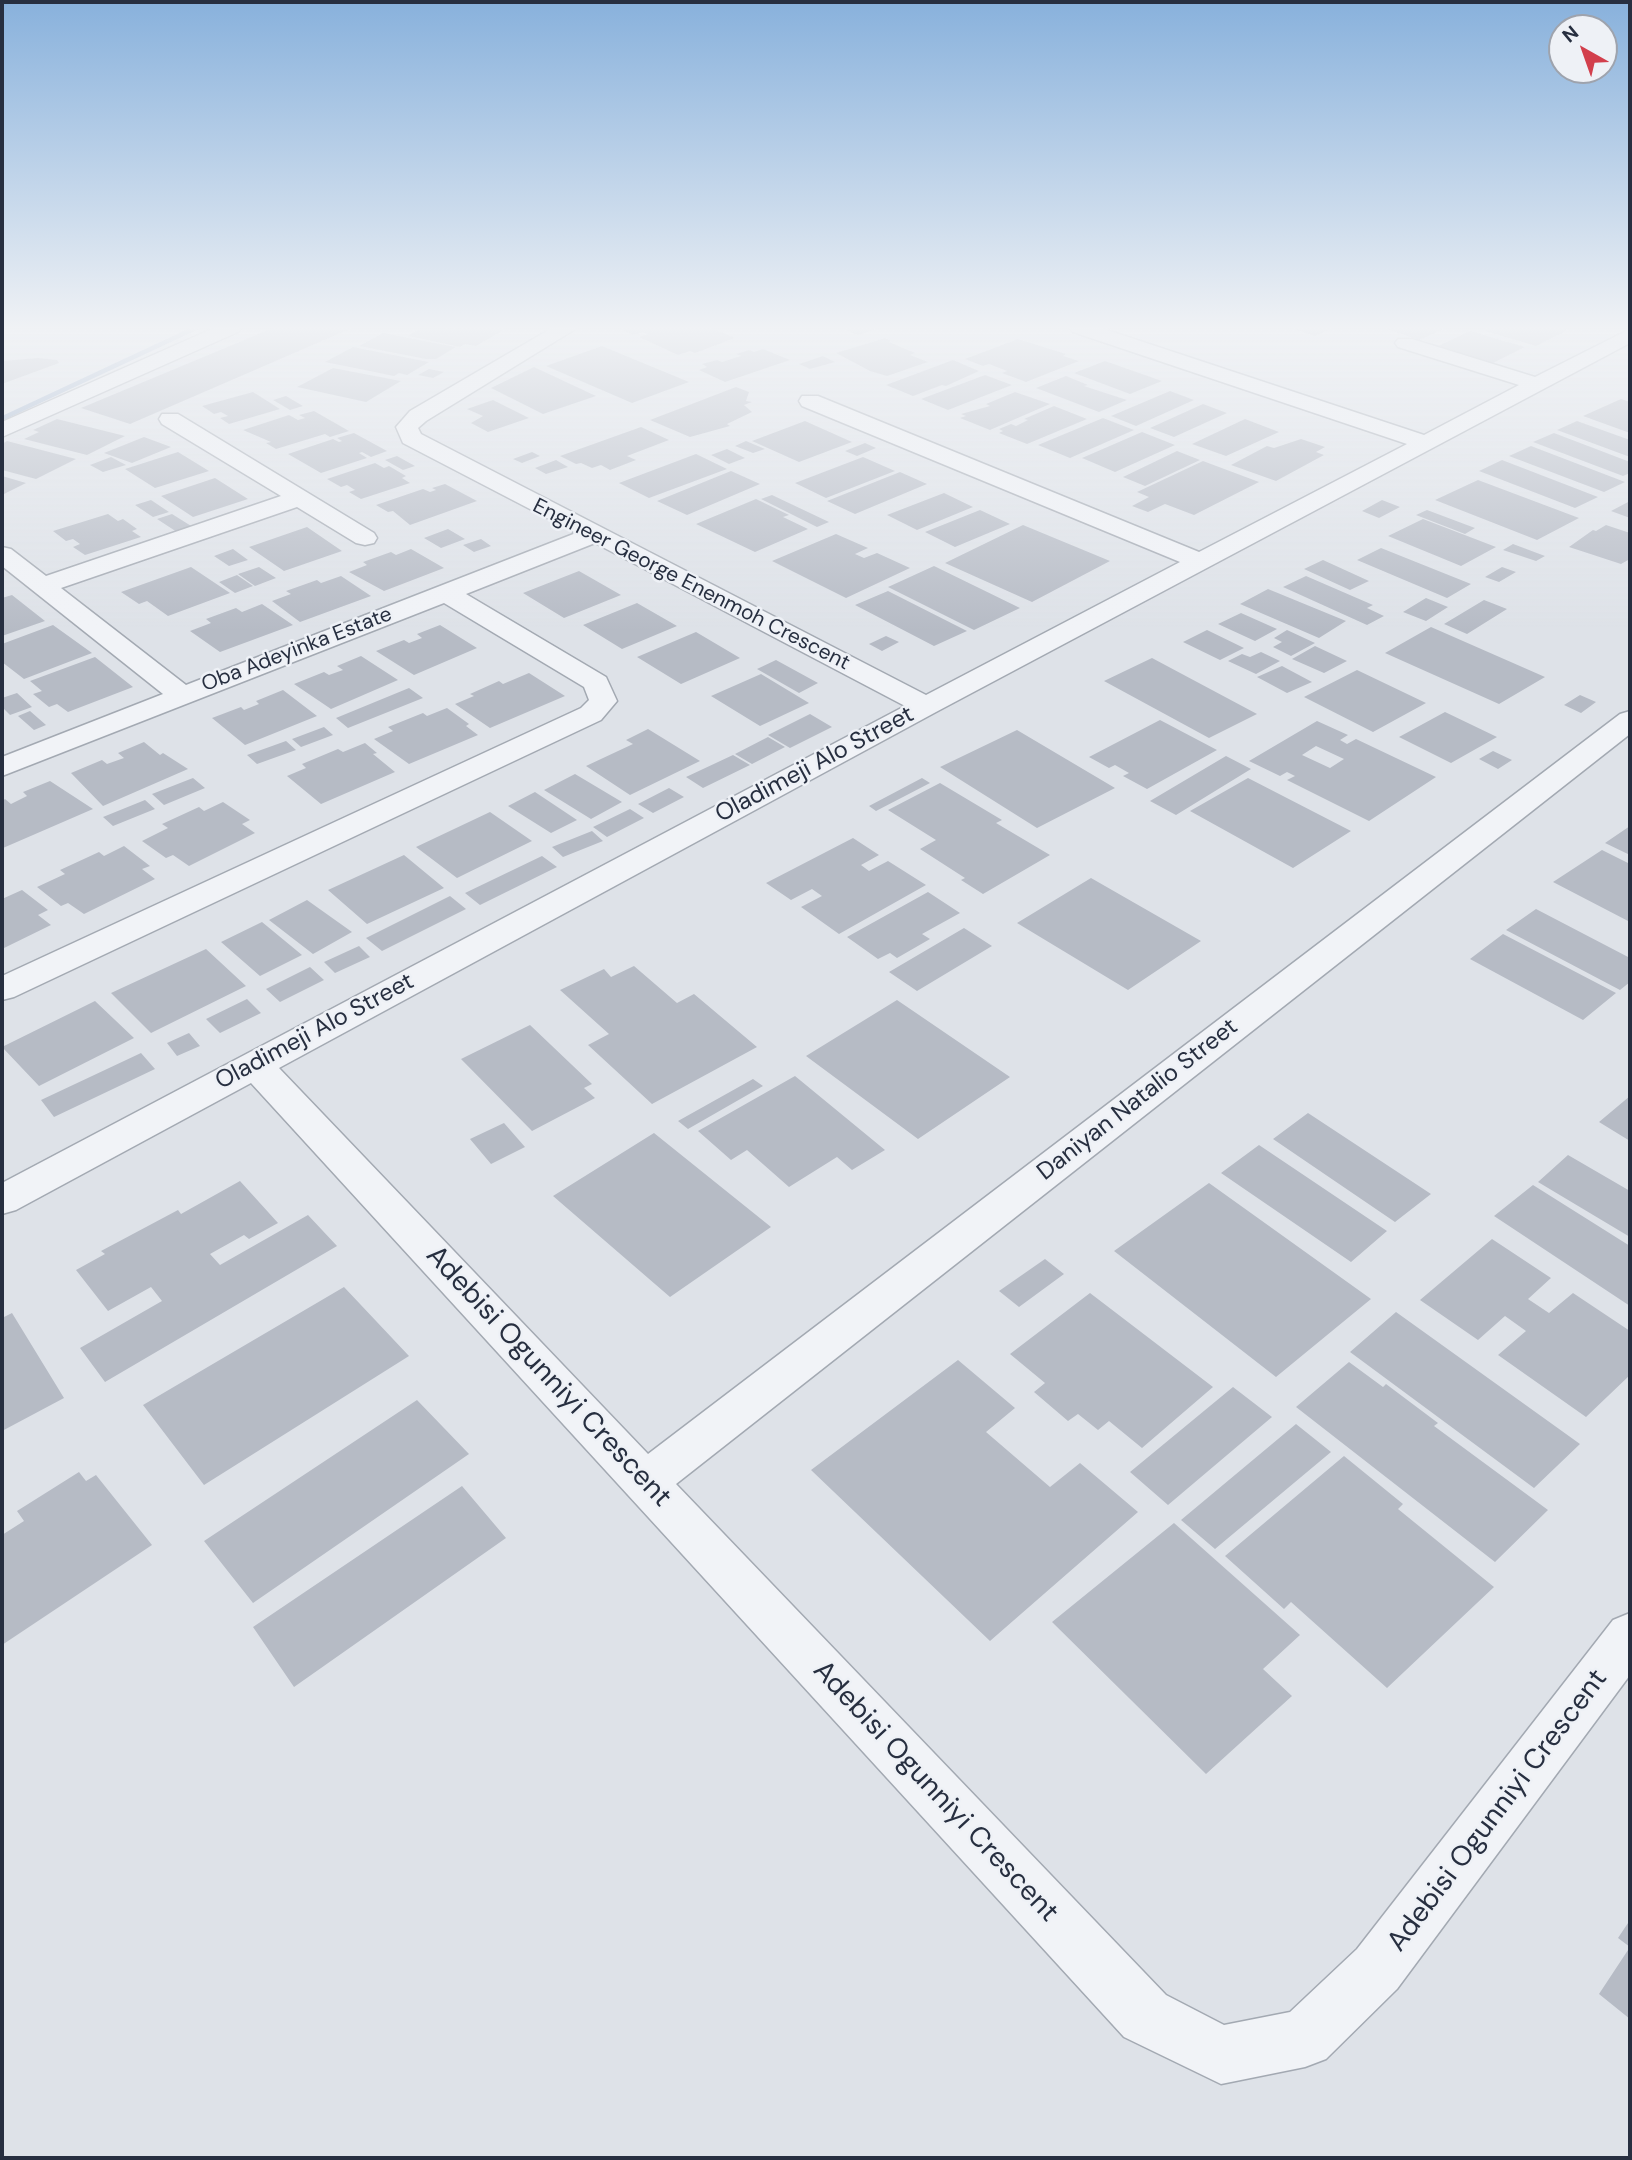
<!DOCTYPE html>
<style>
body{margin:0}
#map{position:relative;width:1632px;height:2160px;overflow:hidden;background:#dee2e8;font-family:"DM Sans",sans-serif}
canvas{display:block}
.frame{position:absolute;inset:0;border:4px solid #272f40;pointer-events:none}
.north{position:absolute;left:1548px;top:14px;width:70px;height:70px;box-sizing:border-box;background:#eef1f6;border:2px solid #9ea3ad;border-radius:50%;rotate:320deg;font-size:19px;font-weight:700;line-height:28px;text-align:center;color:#272f40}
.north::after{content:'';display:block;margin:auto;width:24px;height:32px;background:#d23f4c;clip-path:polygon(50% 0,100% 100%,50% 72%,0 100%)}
</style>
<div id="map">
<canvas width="1632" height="2160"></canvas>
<div class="frame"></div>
<div class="north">N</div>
</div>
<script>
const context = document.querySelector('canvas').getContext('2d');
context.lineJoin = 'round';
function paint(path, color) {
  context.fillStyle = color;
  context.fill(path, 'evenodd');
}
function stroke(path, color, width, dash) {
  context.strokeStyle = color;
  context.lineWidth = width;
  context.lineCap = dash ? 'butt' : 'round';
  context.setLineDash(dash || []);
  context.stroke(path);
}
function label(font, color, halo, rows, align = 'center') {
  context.font = font + ' "DM Sans",sans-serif';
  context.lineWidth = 5;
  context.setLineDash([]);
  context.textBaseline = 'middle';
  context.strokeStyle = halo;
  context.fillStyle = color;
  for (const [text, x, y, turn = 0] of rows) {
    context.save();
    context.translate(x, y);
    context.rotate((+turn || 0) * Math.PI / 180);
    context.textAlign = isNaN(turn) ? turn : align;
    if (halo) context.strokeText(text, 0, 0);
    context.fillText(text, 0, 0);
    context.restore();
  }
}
const stream = new Path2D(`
 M190,328H201L2,421V416Z`);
const building = new Path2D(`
 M273,328H352L130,424L81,408Z
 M421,328L423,329L507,328L476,346L465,344L460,347L408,336Z
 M620,328H712L735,338L695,353L690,351L678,355L639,337L648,334L642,332L633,335Z
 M842,328H876V329L858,335Z
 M1292,328H1333L1315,336Z
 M1384,328H1446L1419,340Z
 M1485,328H1562L1568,330L1536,346L1482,330Z
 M1470,331L1525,347L1493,363L1438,346Z
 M383,333L456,347L436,359H426L359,346Z
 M885,338L892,341L889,342L915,353L910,355L928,362L887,376L870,371L836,353Z
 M1018,339L1066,354L1063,356L1079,361L1026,382L1002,373L1007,371L989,364L983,366L965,359Z
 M602,346L689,382L632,403L546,366Z
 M353,347L429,362L407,375L399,373L394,376L325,362Z
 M763,349L790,360L725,382L699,370L707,367L702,364L717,360L722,362L741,356L736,354L749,350L754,352Z
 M823,356L835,362L810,369L799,364Z
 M38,358L57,360L59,363L2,384V361Z
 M953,360L979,371L946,386L942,385L913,396L886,385Z
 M1105,361L1162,381L1130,394L1074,373Z
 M534,367L596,396L543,414L491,388Z
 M333,368L401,381L366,402L297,387Z
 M429,369L444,372L433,378L418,375Z
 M985,375L1012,385L948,410L921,399Z
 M1066,376L1088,385L1084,386L1127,400L1099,412L1036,388Z
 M736,387L749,392L746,401L752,402L744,405L752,412L727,424L730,426L690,437L650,420Z
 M1170,391L1194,400L1136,426L1111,416Z
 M253,392L280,409L229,424L220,418L228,416L221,412L214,414L202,406Z
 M1015,392L1050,404L990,430L960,418L966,416L961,414L990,406L986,404Z
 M286,396L303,406L290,410L273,400Z
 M1621,399L1630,402V433L1583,416Z
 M493,400L529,418L488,432L471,423L483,416L467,409Z
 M1203,404L1227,413L1174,437L1150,428Z
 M1054,406L1087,419L1027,444L999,433L1003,431L999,429L1011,424L1016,426L1028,420L1024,419Z
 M314,411L349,431L330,437L325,434L276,449L266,443L271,442L243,430L289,415L298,420L305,418L299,415Z
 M1103,418L1134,430L1070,458L1038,445Z
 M57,419L125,436L87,455L24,439L39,432L33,430Z
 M1245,419L1279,432L1226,456L1192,444Z
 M805,421L852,442L799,462L752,441Z
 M1577,421L1630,440V457L1557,430Z
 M641,427L669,440L627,456L636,460L610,470L601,465L592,468L581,463L576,464L560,456Z
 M1142,432L1175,445L1115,472L1082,458Z
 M354,433L387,451L371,457L362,452L359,453L367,458L321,473L288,454L333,439L339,442L342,441L337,438Z
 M1554,433L1630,462V473L1623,476L1533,442Z
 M144,437L171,447L132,463L104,453Z
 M1301,439L1325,447L1316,452L1324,455L1276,481L1231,465L1267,446L1274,448Z
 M7,441L76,459L36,479L2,470V444Z
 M746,441L765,449L753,453L735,446Z
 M865,443L876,448L857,456L845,451Z
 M1531,446L1625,482L1604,492L1509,456Z
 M727,449L745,458L729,464L711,455Z
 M1177,451L1200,460L1145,486L1123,477Z
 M178,452L209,471L155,488L125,469Z
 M532,452L540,456L522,463L513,459Z
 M696,454L727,469L649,498L619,483Z
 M397,456L415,466L403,470L385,460Z
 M111,457L126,465L103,472L90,465Z
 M863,457L895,471L826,498L795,483Z
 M556,460L568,467L546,474L535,468Z
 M1502,460L1598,497L1575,508L1479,471Z
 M1203,461L1259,482L1194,515L1165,504L1148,512L1132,506L1149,497L1137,492Z
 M375,463L384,468L389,466L406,476L402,478L410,483L361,499L349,492L355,490L347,485L341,487L327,479Z
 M731,471L760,484L687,515L657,501Z
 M900,472L927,484L855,514L827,501Z
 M2,476L26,483L2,495Z
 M215,478L248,499L193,517L161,496Z
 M1478,480L1579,518L1537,540L1435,500Z
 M445,484L477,501L410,525L393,511L388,512L376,505L423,489L430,492L436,490L432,488Z
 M944,493L973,507L917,530L887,515Z
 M772,495L829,522L817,527L761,499Z
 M756,499L789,515L783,517L808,529L755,552L696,524Z
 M151,500L169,512L153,517L135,505Z
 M1382,500L1400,507L1379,518L1362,511Z
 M1630,501V518L1611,511Z
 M980,510L1010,524L955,547L925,532Z
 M1427,510L1475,528L1465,534L1416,515Z
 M108,514L118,521L123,519L137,529L132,531L141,537L85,555L73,547L80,544L73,539L66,541L53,531Z
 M172,514L196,529L180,534L157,519Z
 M1423,519L1496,547L1461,566L1388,536Z
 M1023,525L1110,561L1032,602L945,563Z
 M1606,525L1630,533V559L1621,564L1569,547L1593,530L1596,531Z
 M307,527L342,551L284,571L249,547Z
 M448,529L465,539L441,548L424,538Z
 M836,534L868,548L855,554L864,558L877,553L910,568L846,598L772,561Z
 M481,539L491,546L474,552L463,545Z
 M1513,544L1545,556L1536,561L1503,550Z
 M1381,548L1471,584L1447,598L1357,560Z
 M233,549L248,560L229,566L214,556Z
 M411,549L444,568L384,591L349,572L367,565L363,562L391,552L396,555Z
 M1323,560L1369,581L1350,590L1304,569Z
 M934,566L1020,608L974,630L888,587Z
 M191,567L230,593L168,616L147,601L139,604L121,592Z
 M259,567L276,578L255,586L238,574Z
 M1502,567L1516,572L1499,582L1485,577Z
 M579,571L621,595L564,618L523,593Z
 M237,575L253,586L235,593L219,582Z
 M341,576L371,596L300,622L272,601L291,594L286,591L317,580L321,583Z
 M1306,576L1373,605L1367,608L1384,616L1367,625L1283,587Z
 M1268,589L1346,621L1319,638L1240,604Z
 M888,591L967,631L934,646L855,605Z
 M12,595L45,621L2,636V598Z
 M1426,598L1448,607L1426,621L1403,612Z
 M1484,600L1507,609L1467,634L1444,624Z
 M637,603L677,626L622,649L583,625Z
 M262,604L293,625L220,652L190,631L211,623L206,619L236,608L242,612Z
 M1241,613L1277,629L1255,641L1218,624Z
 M53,625L92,653L24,679L2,662V644Z
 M440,625L477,648L414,675L376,651L404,640L409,643L422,638L417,634Z
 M1431,627L1545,677L1499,704L1385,653Z
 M1207,630L1244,648L1220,660L1183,642Z
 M1287,630L1315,643L1291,656L1273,647L1282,642L1274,638Z
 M696,632L740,658L681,684L637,657Z
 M886,636L899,642L882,651L869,644Z
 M1315,646L1347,661L1324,673L1292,659Z
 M1261,652L1280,661L1256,674L1228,661L1242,654L1250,657Z
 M361,656L398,680L331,709L294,684L324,672L329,675L343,670L337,666Z
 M95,657L133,687L68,712L57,704L49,707L33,694L42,691L30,681Z
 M1152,658L1257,714L1209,738L1104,681Z
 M776,660L818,683L799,693L757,669Z
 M1282,666L1312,682L1287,693L1257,677Z
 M1357,670L1426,703L1373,732L1304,697Z
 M529,673L565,696L490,728L455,704L474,696L470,694L499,681L503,684Z
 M761,674L809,703L760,726L711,696Z
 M409,688L423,698L348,728L336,718Z
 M283,690L317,716L245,745L212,718L241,707L244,710L259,704L256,701Z
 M17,693L32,707L10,715L2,707V698Z
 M1580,695L1596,702L1581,713L1564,705Z
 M447,708L469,724L466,726L478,735L409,764L374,739L393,731L388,727L423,713L427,716Z
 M30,711L46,725L34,730L18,716Z
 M1445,712L1497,737L1451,763L1399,737Z
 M810,714L832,727L790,748L768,735Z
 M1160,720L1217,750L1147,789L1123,776L1129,773L1115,765L1109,768L1089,757Z
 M1317,721L1348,735L1340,740L1347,744L1356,739L1436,777L1369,821L1287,780L1295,776L1287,772L1280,776L1249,761ZM1316,746L1344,759L1330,768L1302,755Z
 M324,727L333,735L301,747L292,739Z
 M648,729L700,761L630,795L586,766L633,744L626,740Z
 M1017,730L1115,788L1037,828L940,767Z
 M768,737L785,747L752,764L735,754Z
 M286,741L296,750L257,764L247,755Z
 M144,742L160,755L163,753L188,769L103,806L71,773L102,760L107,764L124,758L118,753Z
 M365,743L377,753L373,754L395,772L321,804L287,776L306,768L302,764L338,749L343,752Z
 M1493,751L1512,760L1498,769L1479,759Z
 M733,755L750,765L703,788L686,777Z
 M1226,756L1251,769L1176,815L1150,801Z
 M575,774L622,802L591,819L544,790Z
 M193,778L205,788L164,805L152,794Z
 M922,778L930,783L876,811L869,806Z
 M1248,778L1351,831L1293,868L1190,811Z
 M50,781L93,809L3,848L2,801L5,799L11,804L27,796L23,792Z
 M940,783L1002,820L996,823L1050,855L983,894L961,880L965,878L920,849L936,840L888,810Z
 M669,788L684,797L653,813L638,804Z
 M535,792L577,820L551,833L508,806Z
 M145,800L155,809L113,826L103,817Z
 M223,802L250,820L242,824L255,833L189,866L173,855L166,858L142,841L168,828L162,824L199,807L204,811Z
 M630,809L644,818L607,837L593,827Z
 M490,812L532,841L457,878L416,847Z
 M1630,826V855L1605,843Z
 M592,831L603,841L563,857L552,847Z
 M853,838L879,855L861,865L869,871L888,861L926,885L839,934L801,907L822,896L812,889L791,900L766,883Z
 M124,846L150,866L142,869L155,879L84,914L68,903L61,906L37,887L65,874L60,870L99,852L104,856Z
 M1602,850L1630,864V922L1553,882Z
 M404,855L444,888L367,924L328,890Z
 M542,856L557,867L480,905L465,893Z
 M1091,878L1201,941L1128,990L1017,923Z
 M22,890L48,910L38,915L51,925L2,949V899Z
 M928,892L960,913L922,934L930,939L897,958L890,953L878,959L847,937Z
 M450,896L466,909L382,951L366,938Z
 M307,900L352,932L313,954L269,920Z
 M1536,909L1630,958V982L1620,990L1506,930Z
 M262,922L302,955L260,976L221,942Z
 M964,928L992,946L917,991L889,972Z
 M1503,934L1616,993L1583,1020L1470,959Z
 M359,946L370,957L335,973L324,962Z
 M206,949L246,986L151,1033L111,993Z
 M634,966L677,1003L694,994L757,1047L652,1104L588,1045L609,1034L560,990L604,969L611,977Z
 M310,967L324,980L280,1002L266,989Z
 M247,999L261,1013L220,1033L206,1019Z
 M897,1000L1010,1077L918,1139L806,1056Z
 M95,1001L134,1038L39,1086L2,1047Z
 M530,1025L592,1084L584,1088L595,1098L532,1131L461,1059Z
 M189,1033L200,1046L177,1056L167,1043Z
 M141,1053L155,1069L54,1117L41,1100Z
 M795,1076L885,1150L852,1170L837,1157L789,1187L747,1150L731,1160L698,1131Z
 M753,1079L763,1086L688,1129L678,1121Z
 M1630,1096V1141L1599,1122Z
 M1308,1113L1431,1194L1395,1222L1273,1139Z
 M504,1123L525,1147L491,1164L470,1139Z
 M654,1133L771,1227L670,1297L553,1196Z
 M1259,1145L1387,1231L1351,1262L1221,1173Z
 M1568,1155L1630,1191V1237L1538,1182Z
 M240,1181L278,1223L249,1239L244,1235L210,1254L220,1265L308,1215L337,1246L105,1382L80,1348L162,1301L151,1287L108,1311L76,1270L105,1254L101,1251L178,1210L181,1214Z
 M1209,1183L1371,1299L1276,1377L1114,1251Z
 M1533,1185L1630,1246V1306L1494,1216Z
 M1492,1239L1551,1278L1528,1299L1549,1313L1573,1293L1630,1331V1375L1586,1417L1498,1355L1526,1331L1505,1316L1478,1340L1420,1300Z
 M1045,1259L1064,1274L1019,1307L999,1291Z
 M344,1287L409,1356L204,1485L143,1405Z
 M1090,1293L1213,1387L1142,1448L1109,1421L1098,1430L1078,1414L1068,1421L1034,1392L1045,1383L1010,1354Z
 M1396,1312L1580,1444L1534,1488L1350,1352Z
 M12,1313L64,1398L2,1431V1318Z
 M958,1360L1015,1408L986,1432L1050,1487L1080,1463L1138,1512L990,1641L811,1470Z
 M1349,1362L1383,1387L1386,1384L1438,1423L1434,1426L1548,1510L1495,1562L1296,1407Z
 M1233,1387L1272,1417L1168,1505L1130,1472Z
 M417,1400L469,1454L253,1603L204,1541Z
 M1296,1424L1331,1452L1215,1549L1181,1520Z
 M1344,1456L1403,1504L1398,1509L1494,1587L1387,1688L1291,1602L1284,1609L1225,1556Z
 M79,1472L86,1481L96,1475L152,1545L2,1645V1535L24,1521L17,1511Z
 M462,1486L506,1538L294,1687L253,1627Z
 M1174,1523L1300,1635L1263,1669L1292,1696L1206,1774L1052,1622Z
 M1630,1920V2019L1599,1994L1630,1947L1618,1938Z`);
const street = new Path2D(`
 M214,328H241L238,332L2,437V422Z
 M552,328H577L426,421L418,428L421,434L926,695L1180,562L802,406L799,401L802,396H818L1199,552L1407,444L1073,332L1070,328H1101L1424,435L1519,385L1398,347L1395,343L1398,339H1412L1535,377L1630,329V343L936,712L279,1068L648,1454L1620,714L1630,711V734L676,1484L1166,1995L1224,2025L1290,2012L1357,1949L1613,1620L1630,1613V1675L1397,1989L1326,2059L1305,2067L1221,2084L1124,2037L251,1083L16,1210L2,1214V1183L905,706L595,543L466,594L606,677L617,701L601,720L14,997L2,1000V976L581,708L589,700L584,687L444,603L2,776V757L163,694L2,566V547L11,549L46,576L281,496L162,424L159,419L162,414H178L374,533L377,538L374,543L365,545L356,543L297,507L61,588L186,685L576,533L403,443L396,427L410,411Z`);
const farStreetnames = [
 ["Engineer George Enenmoh Crescent",691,585,27],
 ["Oba Adeyinka Estate",297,650,-21]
];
const streetNames = [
 ["Oladimeji Alo Street",815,765,-28],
 ["Oladimeji Alo Street",315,1032,-28],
 ["Daniyan Natalio Street",1138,1100,-38]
];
const nearStreetnames = [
 ["Adebisi Ogunniyi Crescent",548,1377,47],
 ["Adebisi Ogunniyi Crescent",935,1792,47],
 ["Adebisi Ogunniyi Crescent",1498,1811,-53]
];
paint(stream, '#98adca');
paint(building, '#b6bbc5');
stroke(street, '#a3a9b2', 3);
paint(street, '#f1f3f7');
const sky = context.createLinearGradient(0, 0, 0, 631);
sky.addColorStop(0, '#88b1dc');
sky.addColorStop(0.52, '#f0f2f5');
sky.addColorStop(1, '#f0f2f500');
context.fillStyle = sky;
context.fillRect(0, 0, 1632, 631);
label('21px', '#272f40', '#eef1f6', farStreetnames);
label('24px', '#272f40', '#eef1f6', streetNames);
label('28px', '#272f40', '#eef1f6', nearStreetnames);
</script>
